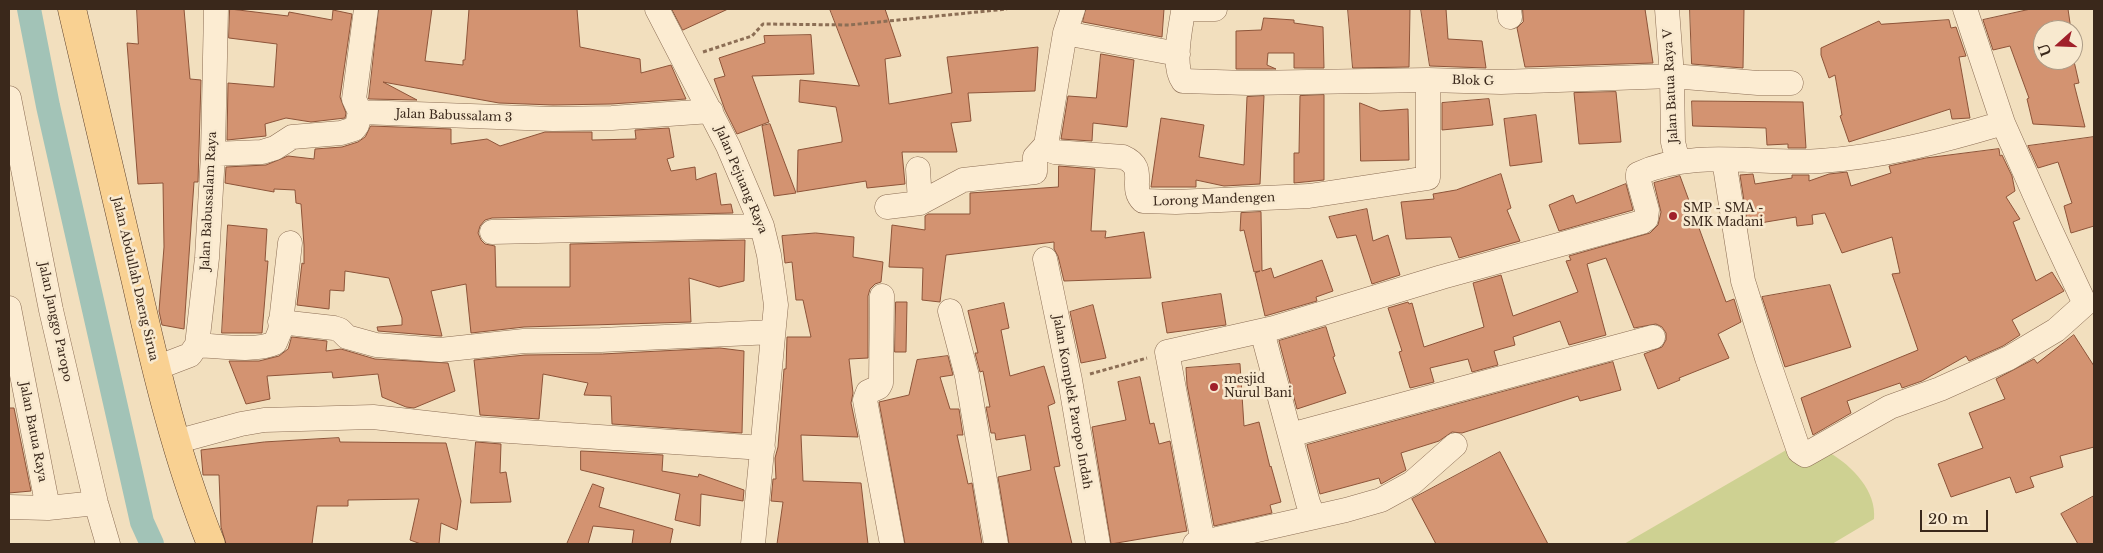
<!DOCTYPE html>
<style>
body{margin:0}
#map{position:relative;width:2103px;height:553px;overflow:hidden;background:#f2dfbe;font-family:"Libre Baskerville",serif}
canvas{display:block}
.frame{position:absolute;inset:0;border:10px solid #3a281b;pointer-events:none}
.north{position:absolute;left:2033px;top:20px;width:50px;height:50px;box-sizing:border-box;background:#f8e9cf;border:1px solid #ac9c87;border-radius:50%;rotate:250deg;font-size:14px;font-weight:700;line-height:20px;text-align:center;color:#3a281b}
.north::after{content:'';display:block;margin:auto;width:18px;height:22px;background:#a0202a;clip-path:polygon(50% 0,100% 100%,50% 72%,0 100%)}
.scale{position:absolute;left:1920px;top:510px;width:68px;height:22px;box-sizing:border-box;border:2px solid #3a281b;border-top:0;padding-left:6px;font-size:15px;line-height:18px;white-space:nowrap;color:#3a281b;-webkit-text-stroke:4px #f8e9cf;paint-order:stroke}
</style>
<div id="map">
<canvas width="2103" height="553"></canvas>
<div class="frame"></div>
<div class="north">U</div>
<div class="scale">20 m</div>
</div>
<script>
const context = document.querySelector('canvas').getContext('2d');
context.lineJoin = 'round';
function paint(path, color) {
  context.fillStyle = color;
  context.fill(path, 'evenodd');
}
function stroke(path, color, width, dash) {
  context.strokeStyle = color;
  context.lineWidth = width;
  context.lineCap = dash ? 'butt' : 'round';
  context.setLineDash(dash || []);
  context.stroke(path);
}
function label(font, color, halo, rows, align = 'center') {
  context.font = font + ' "Libre Baskerville",serif';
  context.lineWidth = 5;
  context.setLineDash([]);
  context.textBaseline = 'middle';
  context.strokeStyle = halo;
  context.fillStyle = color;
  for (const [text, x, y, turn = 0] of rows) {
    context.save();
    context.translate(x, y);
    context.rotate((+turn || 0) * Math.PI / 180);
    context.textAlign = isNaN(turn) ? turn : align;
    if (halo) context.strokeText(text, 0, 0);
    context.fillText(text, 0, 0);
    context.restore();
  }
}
const green = new Path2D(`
 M1800,442C1809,446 1821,448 1830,453C1852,466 1877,491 1874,519L1832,544H1624Z`);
const canal = new Path2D(`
 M29,9L48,106L142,522L152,544`);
const building = new Path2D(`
 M137,9H184L190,79L201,80L198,182H194L184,329L162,325L159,311L164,247L163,183L138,184L127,43L138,44Z
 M230,9L288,16L289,12L332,20L333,10L352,14L340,97L346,113L345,118L311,122L286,118L265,124L266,136L227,140L228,83L274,87L277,44L229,38Z
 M379,9H432L425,61L463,65V60H465L469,9H577L580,47L640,59L641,73L671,65L686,99L611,104L553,105L499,103L383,82L417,100L369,99Z
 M672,9H728L683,30Z
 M830,9H885L901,56L885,59L889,104L952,93L947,57L1038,47L1035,91L968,93L971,121L951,123L957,152H902L905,184L867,188L866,181L797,192L798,150L842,142V138L836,107L799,102L800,80L859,86Z
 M1086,9H1164L1162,37L1083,22Z
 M1348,9H1410L1409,67L1353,68Z
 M1421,9H1446L1448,39L1482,41L1486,68L1430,66Z
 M1523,9H1645L1653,63L1525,67L1517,28L1523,22Z
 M1690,9H1744L1743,68L1692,64Z
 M2031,9H2068L2071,30H2043V60H2073V57L2079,83L2074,84L2085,127L2033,124L2027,99L2029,98L2010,46L1993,50L1983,20Z
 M1264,18L1294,20V23L1323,27L1324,68H1294V53H1268L1267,65L1276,69H1236V31L1261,30Z
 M1949,20L1951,28L1956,27L1966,56L1959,57L1970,118L1952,119L1950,109L1849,142L1840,116L1842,115L1835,75L1829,78L1821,55V48L1879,21L1881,24Z
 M811,35L814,74L752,76L769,122L737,134L725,110L714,79L725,76L719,58L765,43L764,36Z
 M1101,54L1134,60L1127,127L1093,123L1092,141L1061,139L1068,96L1096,98Z
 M1616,92L1621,142L1579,144L1574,93Z
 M1324,95V180L1294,183V153H1299L1300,96Z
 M1264,96L1260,184L1224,186L1196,180V187H1151L1161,118L1204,125L1199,157L1244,165L1247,97Z
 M1489,99L1493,125L1442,130V103Z
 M1692,101L1803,102L1806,148H1788V144L1767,145L1766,128L1693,126Z
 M1360,103L1380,111L1408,109L1409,160L1361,161Z
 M1536,115L1542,162L1510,166L1504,119Z
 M770,124L796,193L774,196L762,126Z
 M371,126L451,129V144L487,139L500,146L545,132H592V140L636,139L635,130L669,128L674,157L667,159L671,171L695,167L696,180L716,173L721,205L731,204L733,213L492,218L485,220L480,226L478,233L481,240L485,244L495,246L496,287H570V244L745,240L744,281L719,287L689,278L691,322L524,327L471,333L466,284L431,291L442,336H440L378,331L377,327L402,325V318L389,278L345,271L344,291L330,290L329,309L297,305L302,263L304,264V245L301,204L296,203L295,190L274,189V192L225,183L226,167L266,165L288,156L314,159L315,149L342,147L358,142L365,137Z
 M2094,137V226L2071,233L2064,206L2072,203L2058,162L2038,168L2028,146Z
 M1999,149L2000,156L2002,155L2012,176L2015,191L2006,197L2020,219L2013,222L2036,281L2052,272L2064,291L2012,320L2020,335L2003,346L1969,361L1966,356L1922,381L1902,388L1900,383L1847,401L1851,413L1813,435L1801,398L1918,350L1892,274L1900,273L1892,237L1842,253L1825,213L1812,215L1813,224L1797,226L1796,217L1766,222L1748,227L1740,175L1753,174L1755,184L1792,178V175H1809V181L1829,174L1847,172L1851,186L1891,173L1889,166L1926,158Z
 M1059,166L1095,169L1091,231H1106L1105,238L1144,232L1151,278L1064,281L1058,256L1054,249V242L946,255L940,302L922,300L923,268L889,267L892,225L925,230V216L928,214H970V193L1058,187Z
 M1501,174L1511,208L1507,210L1520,241L1459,258L1451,237L1406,239L1401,202L1434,199L1433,194L1456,190Z
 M1680,176L1726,302L1734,299L1741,322L1718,334L1729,358L1679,378L1680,380L1658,389L1644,354L1662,347L1666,340V333L1662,327L1656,324L1634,328L1606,258L1587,264L1606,335L1569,345L1560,321L1513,337L1515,345L1494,351L1498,365L1472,372L1468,359L1430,368L1434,382L1410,388L1399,352L1402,351L1388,308L1408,302L1409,304L1412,303L1424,347L1484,327L1473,283L1501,275L1513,316L1578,292L1566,261L1571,260L1569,256L1650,233L1658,225L1661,212L1654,183Z
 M1626,184L1633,210L1559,231L1549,205L1573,195L1576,203Z
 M1367,209L1373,241L1388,235L1400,275L1372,284L1356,235L1337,238L1329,217Z
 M1261,212L1262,271L1271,268L1274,278L1322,260L1333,291L1316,297L1317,301L1265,316L1255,273L1260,271L1254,272L1244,230L1240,231L1241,213Z
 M228,225L267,229L265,261H268L262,333H222Z
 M816,233L854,237L853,257L883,262L881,282L875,284L870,289L868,296V358L849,359L853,393L851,403L858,437L801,435L803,481L861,483L868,544H777L783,502L771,501L773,479H776L775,458L778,447L784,369H786L787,337H811L803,300H796L792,262L785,263L782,236Z
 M1830,285L1851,347L1785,367L1762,297Z
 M1221,294L1226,325L1167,333L1162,303Z
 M896,302H907L906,352H895Z
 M1004,303L1009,328L1001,330L1010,376L1044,366L1055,403L1048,406L1060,466L1054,467L1072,544H1009L998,477L1031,470L1025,435L996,440L995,433H991L986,407H990L983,371L980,372L975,353H978L968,311Z
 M1093,305L1106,358L1081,363L1070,312Z
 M1326,327L1335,356L1333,357L1346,393L1297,409L1279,341Z
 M2074,335L2094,366V447L2060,456L2063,467L2030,477L2034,487L2016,493L2010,477L1951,497L1938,464L1983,448L1969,413L2005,399L1996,379L2034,359L2037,363Z
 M292,337L327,341L326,351L341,349L375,359L448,363L455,391L414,408L406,407L382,397L378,374L333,378L332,372L267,376L270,399L246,404L229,361H259L279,356L288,349Z
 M720,348L744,351L742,433L612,424L611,396L584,395L588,383L543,374L539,419L480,415L474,360L525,355L602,354Z
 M948,356L953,375L940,377L950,409H959L963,435H957L968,484L972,483L982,544H905L879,402L909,395L917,360Z
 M1613,362L1621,390L1580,401L1578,396L1462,433L1452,432L1439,441L1401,453L1406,470L1381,484L1379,478L1320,494L1307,445Z
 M1240,364L1244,426L1259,422L1270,467L1271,466L1281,502L1270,505L1272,513L1214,526L1187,385L1186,368Z
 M1140,377L1150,424L1154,423L1159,444L1170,441L1187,531L1111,544L1092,427L1126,420L1118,382Z
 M9,408H14L31,491L9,493Z
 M339,438L340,442L446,443L461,501L457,530L441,523L439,544H421L410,540L419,499L348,500V506H317L312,544H226L221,527L219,475H203L201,450L264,442Z
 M476,442L501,444L500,473L506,472L511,502L471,503Z
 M581,451L663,455L662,471L698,477L699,474L744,490L743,501L701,494L700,526L675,520L680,494L581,470Z
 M1500,452L1548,544H1436L1412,499Z
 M593,484L604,488L599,507L673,529L670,544H632L634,530L593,526L588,544H567Z
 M2094,496V544H2078L2061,514Z`);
const path = new Path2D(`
 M703,52L752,36L763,24L849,25L1007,9
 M1090,374L1147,358`);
const minor = new Path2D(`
 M657,9L728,146L762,226L769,255L776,305L753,544
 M1073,9L1065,33L1046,145L1049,150L1055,152L1123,157C1149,168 1128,187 1143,201L1176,202L1309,196L1428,178V80
 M1215,9H1188L1183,12C1180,30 1172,66 1183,81L1248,83L1428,80L1501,82L1672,76L1758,83H1791
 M1509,9L1510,17
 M1667,9L1672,76L1673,142L1676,154L1681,160
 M1065,33L1178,54
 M9,98L51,310L96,503L108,544
 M360,112L354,99L366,9
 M213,154L262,152L275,148L292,137L341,133L354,129L357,125L360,112L553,119L612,118L711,111
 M1724,160L1743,281L1767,358L1799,451L1805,455L1890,407L1940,389L2009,358L2056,330L2085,304L2050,229L2003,123L1965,9
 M918,169L920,203
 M887,207L920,203L963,180L1035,172V157L1046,145
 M492,232L762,226
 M1045,259L1070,380L1098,544
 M882,296L881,383L879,387L868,392L865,400L892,544
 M9,308L48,508L96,503
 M950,311L967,376L996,544
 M280,322L334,328L340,330L347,337L376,345L440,350L524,341L601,340L773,332
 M1262,331L1308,503L1314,517
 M197,345C218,346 256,352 275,343L280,331L290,243
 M156,368L190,355L197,345L207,258L213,154L216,9
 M1290,435L1653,337
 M175,442L241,424L264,420L373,417L480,429L763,448
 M9,507L48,508
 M1203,542L1167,352L1274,328L1442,277L1642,222L1646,219L1647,210L1638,178V174C1693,148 1761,165 1820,161C1882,157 1943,141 2003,123
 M1195,544L1346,510L1381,500L1412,483L1455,445`);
const major = new Path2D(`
 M72,9C93,100 114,191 136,282C156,371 177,459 211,544`);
const markers = [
 [1673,216,5,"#a0202a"],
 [1214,387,5,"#a0202a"]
];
const streetNames = [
 ["Blok G",1473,81,2],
 ["Jalan Batua Raya V",1671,86,-93],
 ["Jalan Babussalam 3",454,116,2],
 ["Jalan Pejuang Raya",741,180,67],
 ["Lorong Mandengen",1214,200,-2],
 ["Jalan Babussalam Raya",209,201,-87],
 ["Jalan Abdullah Daeng Sirua",135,279,77],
 ["Jalan Janggo Paropo",55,322,78],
 ["Jalan Komplek Paropo Indah",1072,402,80],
 ["Jalan Batua Raya",33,432,79]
];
const poiNames = [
 ["SMP - SMA -",1683,209],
 ["SMK Madani",1683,223],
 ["mesjid",1224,380],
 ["Nurul Bani",1224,394]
];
paint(green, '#ced192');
stroke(canal, '#a2c3b7', 24);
paint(building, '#d39371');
stroke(building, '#8d5439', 1);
stroke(minor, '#8c6e55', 25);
stroke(major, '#593d2a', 29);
stroke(path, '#8c6e55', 3, [4, 2.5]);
stroke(minor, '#fcecd2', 24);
stroke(major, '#f9d192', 28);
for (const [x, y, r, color] of markers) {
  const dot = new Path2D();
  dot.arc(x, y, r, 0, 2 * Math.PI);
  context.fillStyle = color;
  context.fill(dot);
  stroke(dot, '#f8e9cf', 2);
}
label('12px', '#3a281b', '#f8e9cf', streetNames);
label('12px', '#3a281b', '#f8e9cf', poiNames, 'left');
</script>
